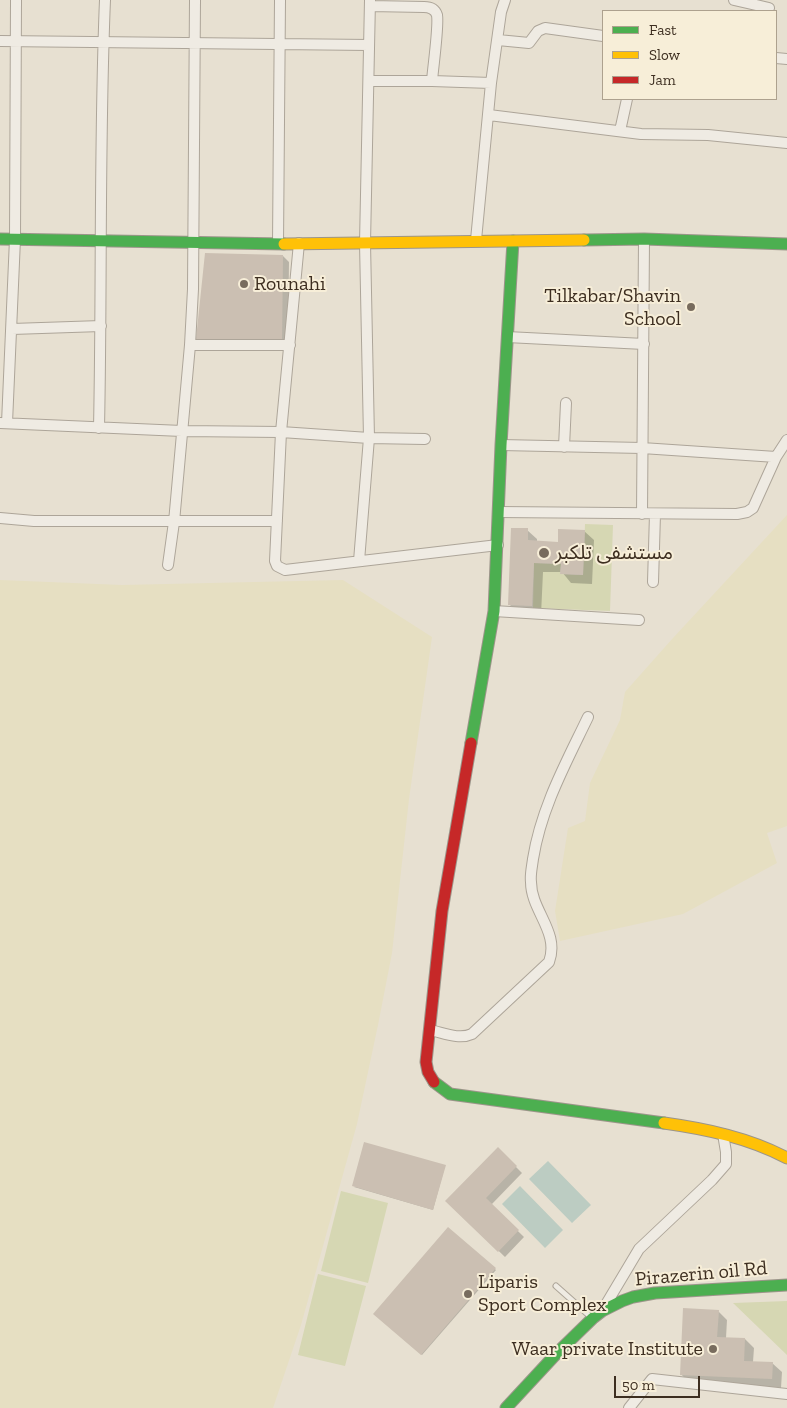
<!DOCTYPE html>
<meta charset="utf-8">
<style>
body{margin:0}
#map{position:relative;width:787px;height:1408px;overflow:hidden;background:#e7e0d1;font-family:"Zilla Slab",serif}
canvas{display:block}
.legend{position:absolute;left:602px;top:10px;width:175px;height:90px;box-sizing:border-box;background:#f7eed8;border:1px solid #ada18e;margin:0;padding:6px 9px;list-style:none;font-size:15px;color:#3d2e20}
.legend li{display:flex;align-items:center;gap:10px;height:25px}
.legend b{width:25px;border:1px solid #ada18e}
.scale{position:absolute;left:614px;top:1376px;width:86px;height:22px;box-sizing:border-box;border:2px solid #3d2e20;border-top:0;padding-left:6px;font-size:15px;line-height:18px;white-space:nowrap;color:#3d2e20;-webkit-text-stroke:4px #f7eed8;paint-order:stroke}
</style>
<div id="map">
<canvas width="787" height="1408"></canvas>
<ul class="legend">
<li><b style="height:6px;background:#4caf50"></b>Fast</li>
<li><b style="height:6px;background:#ffc107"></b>Slow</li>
<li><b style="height:6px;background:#c62828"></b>Jam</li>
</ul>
<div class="scale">50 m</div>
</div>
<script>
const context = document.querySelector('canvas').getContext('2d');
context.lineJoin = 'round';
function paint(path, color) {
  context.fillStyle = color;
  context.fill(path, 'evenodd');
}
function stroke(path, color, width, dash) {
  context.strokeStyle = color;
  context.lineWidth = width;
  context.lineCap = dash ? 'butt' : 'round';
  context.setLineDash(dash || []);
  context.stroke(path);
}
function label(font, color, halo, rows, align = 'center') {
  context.font = font + ' "Zilla Slab","Noto Sans Arabic",serif';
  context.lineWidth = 4;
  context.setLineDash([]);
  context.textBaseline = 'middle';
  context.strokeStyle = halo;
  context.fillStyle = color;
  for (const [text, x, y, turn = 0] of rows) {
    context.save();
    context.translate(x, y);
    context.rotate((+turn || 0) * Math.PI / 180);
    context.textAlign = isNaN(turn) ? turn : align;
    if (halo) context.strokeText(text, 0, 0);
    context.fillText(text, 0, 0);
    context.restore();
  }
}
const farmland = new Path2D(`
 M787,515V826L767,833L777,863L683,914L560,941L555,911L568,828L585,821L590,783L620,720L625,692L673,638Z
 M0,580L122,585L343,580L432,637L409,799L392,953L378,1025L357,1124L301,1325L273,1408H0Z`);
const green = new Path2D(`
 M585,524L613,525L610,611L533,608L534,563L561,564L560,574L583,575Z
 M341,1191L388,1203L368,1283L321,1271Z
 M318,1274L366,1286L345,1366L298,1355Z
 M787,1301V1355L733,1303Z`);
const water = new Path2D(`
 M548,1161L591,1205L572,1223L529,1179Z
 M520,1186L563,1230L545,1248L502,1204Z`);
const shadow = new Path2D(`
 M283,256L289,262L288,344L203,345L197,339Z
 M527,530L537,539V542L559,543L584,531L594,540L592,584L571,583L562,572H543L541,615L518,613L509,604Z
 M498,1149L522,1173L491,1205L524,1237L505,1257L447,1201Z
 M445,1166L433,1210L354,1187Z
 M448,1228L496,1270L422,1355L374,1314Z
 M718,1311L727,1320L726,1338L745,1339L754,1348L753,1362L772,1363L782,1372L781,1388L690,1384L681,1374Z`);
const building = new Path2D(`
 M205,253L283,255L282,339H196Z
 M511,528H528V540L558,542V529L585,530L583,575L560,574L561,564L534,563L532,606L508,605Z
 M364,1142L446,1165L433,1210L352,1186Z
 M498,1147L517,1166L486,1198L519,1230L498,1252L445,1201Z
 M448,1227L496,1268L421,1355L373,1314Z
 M683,1308L719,1310L717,1337L745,1338L744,1361L773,1362L772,1379L680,1375Z`);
const lane = new Path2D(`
 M556,1286L592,1318`);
const street = new Path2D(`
 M734,0L769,8
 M370,6L424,7C430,7 435,9 437,15C439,26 433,67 432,81
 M498,40L529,43L538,31L545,28L603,36
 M0,41L369,45
 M776,58L787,59
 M370,81H432L491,83
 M489,115L641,134L708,135L787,143
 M620,131L627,99
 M476,240L491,83L501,12L505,0
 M299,243L281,432L275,561L277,566L285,570L498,545
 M278,244L280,0
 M12,329L101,326
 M507,337L644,344
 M190,345H290
 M0,423L182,431L281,432L369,438L425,439
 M7,423L15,239L16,0
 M99,428C102,285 99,143 105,0
 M501,445L642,448L776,457
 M564,447L566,403
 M498,512L737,514L747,512L753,508L776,457L787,440
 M642,514L644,239
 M0,518L34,521H277
 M359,561L369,438L365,243L370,0
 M168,565L174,522L190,345L193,289L195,0
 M653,582L655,514
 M494,611L639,620
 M430,1030C444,1033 459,1040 472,1034L549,962C560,932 531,911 531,882C530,875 532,867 533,859C541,808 566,763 588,717
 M602,1311L639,1249L712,1180L726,1164V1152L723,1134
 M629,1408L652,1379L787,1394`);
const fast = new Path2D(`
 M0,239L284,244
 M584,240L644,239L787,244
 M471,743L494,611L501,445L513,241
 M434,1082L450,1094L664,1123
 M506,1408L557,1353L593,1318L602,1311L622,1301L633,1297L655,1293L787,1285`);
const slow = new Path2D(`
 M284,244L584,240
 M664,1123C707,1129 749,1138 787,1158`);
const jam = new Path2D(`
 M434,1082L428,1072L426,1062L442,911L471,743`);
const markers = [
 [244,284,5,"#786c5e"],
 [691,307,5,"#786c5e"],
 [544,553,6,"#786c5e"],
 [468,1294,5,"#786c5e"],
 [713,1349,5,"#786c5e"]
];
const poiNames = [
 ["Rounahi",254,284],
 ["Tilkabar/Shavin",681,296,"right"],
 ["School",681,319,"right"],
 ["مستشفى تلكبر",555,553],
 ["Liparis",478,1282],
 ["Sport Complex",478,1305],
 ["Waar private Institute",703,1349,"right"]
];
const streetNames = [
 ["Pirazerin oil Rd",701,1274,-5]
];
paint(farmland, '#e6dfc2');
paint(green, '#d6d7b3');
paint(water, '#bcccc2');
paint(shadow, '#0003');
paint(building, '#cbbfb2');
stroke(lane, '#ada599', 7);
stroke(street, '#ada599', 12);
stroke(fast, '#9c958a', 13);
stroke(slow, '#9c958a', 13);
stroke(jam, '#9c958a', 13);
stroke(lane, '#efebe3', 5);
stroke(street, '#efebe3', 10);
stroke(fast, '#4caf50', 11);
stroke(slow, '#ffc107', 11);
stroke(jam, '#c62828', 11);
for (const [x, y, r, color] of markers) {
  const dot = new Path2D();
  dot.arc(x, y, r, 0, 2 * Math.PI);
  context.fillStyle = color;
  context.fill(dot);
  stroke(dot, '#f7eed8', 2);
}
label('20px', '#3d2e20', '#f7eed8', poiNames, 'left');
label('20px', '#3d2e20', '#f7eed8', streetNames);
</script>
